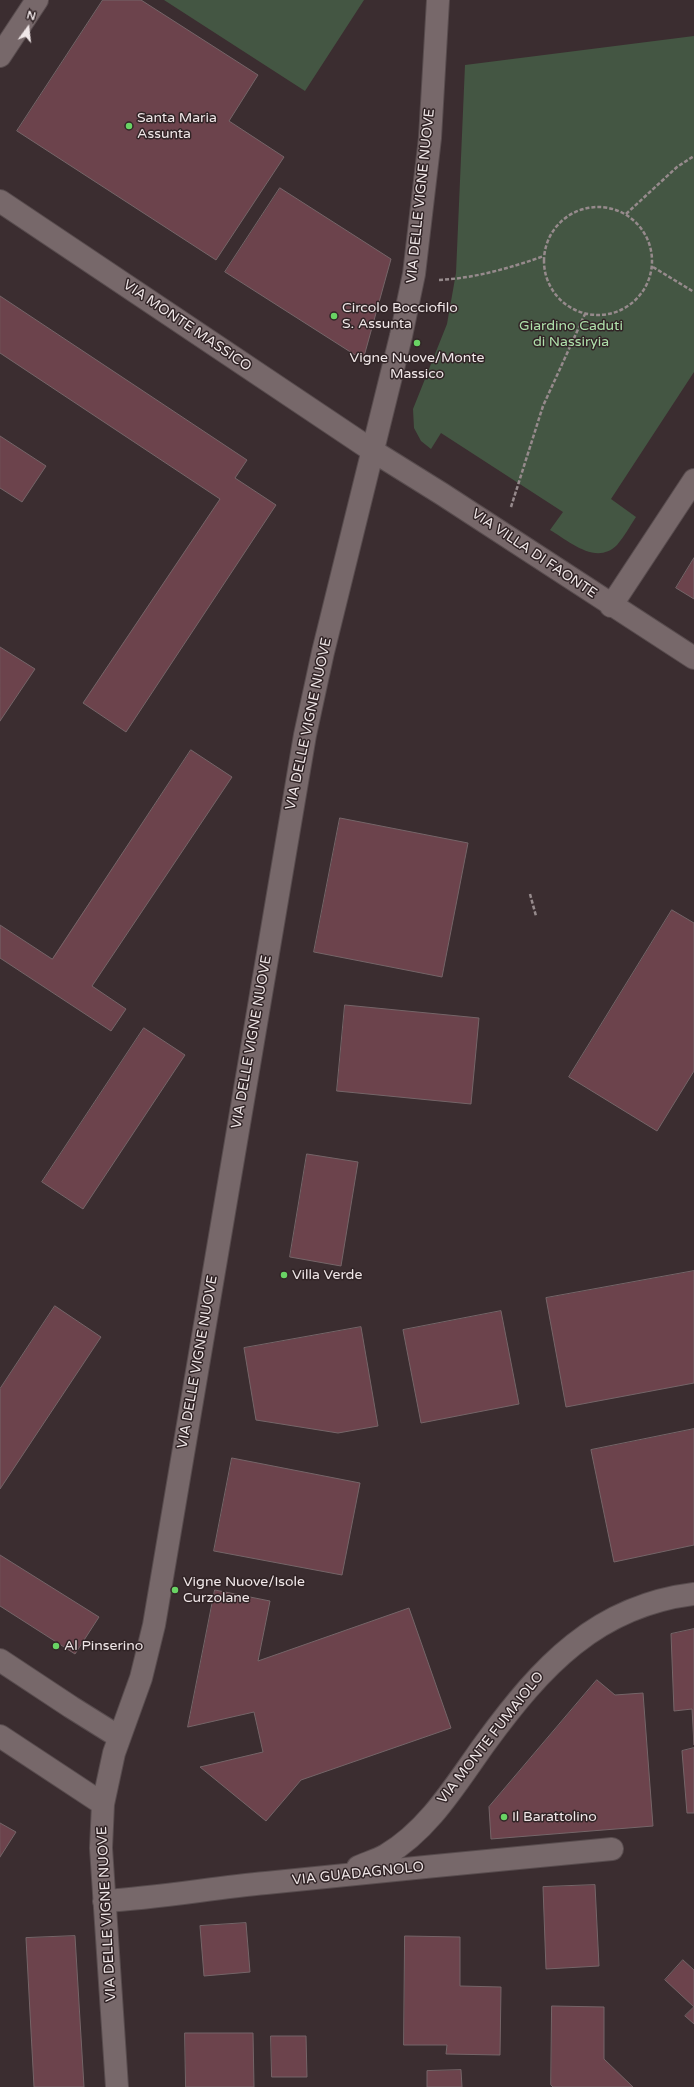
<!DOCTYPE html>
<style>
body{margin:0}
#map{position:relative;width:694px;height:2087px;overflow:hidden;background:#3b2d30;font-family:"Varela Round",sans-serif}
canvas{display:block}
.north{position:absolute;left:8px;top:8px;width:40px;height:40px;-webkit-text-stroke:3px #312426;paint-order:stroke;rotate:15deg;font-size:11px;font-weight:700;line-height:16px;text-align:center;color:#f0e7e8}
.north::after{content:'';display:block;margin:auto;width:14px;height:18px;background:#f0e7e8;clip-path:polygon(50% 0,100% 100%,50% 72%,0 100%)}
</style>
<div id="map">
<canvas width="694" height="2087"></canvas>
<div class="north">N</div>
</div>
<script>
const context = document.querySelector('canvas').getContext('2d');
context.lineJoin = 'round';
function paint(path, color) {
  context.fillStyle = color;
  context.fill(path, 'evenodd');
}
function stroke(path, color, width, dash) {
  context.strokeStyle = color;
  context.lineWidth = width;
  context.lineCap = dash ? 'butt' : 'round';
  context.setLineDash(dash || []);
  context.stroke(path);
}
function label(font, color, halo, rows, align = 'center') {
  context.font = font + ' "Varela Round",sans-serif';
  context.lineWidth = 3;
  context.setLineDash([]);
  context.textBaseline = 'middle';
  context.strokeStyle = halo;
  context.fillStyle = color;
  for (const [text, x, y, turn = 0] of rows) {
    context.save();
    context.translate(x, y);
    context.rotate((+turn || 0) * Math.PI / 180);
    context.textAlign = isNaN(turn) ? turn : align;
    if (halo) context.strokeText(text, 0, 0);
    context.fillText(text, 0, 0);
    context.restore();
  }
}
const green = new Path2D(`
 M164,0H364L305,91Z
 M694,36V372L611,499L636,517C630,526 624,537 617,545C596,566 569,541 550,530L563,512L441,433L431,449L421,441L414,428L413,409L447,324L456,273L465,65Z`);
const building = new Path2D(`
 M103,0H141L258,75L229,121L284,157L216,260L17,131Z
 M280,188L391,259L363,360L225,272Z
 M0,296L247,460L235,478L276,505L126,732L83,703L220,499L0,353Z
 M0,436L46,466L22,502L0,488Z
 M694,558V599L676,588Z
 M0,647L35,669L0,721Z
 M191,750L232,777L92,986L126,1009L111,1031L0,958V925L52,959Z
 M340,818L468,843L442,977L314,952Z
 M672,910L694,923V1071L657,1131L569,1077Z
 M345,1005L479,1018L471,1104L337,1091Z
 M144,1028L185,1055L83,1209L42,1182Z
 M307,1154L358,1162L341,1266L290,1257Z
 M694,1271V1383L566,1407L546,1298Z
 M55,1306L101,1337L0,1489V1389Z
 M501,1311L519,1404L421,1423L403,1330Z
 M361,1327L378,1426L338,1433L256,1420L244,1348Z
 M694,1429V1545L614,1562L591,1450Z
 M232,1458L360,1483L342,1575L214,1551Z
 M0,1555L99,1617L75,1654L0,1606Z
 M215,1590L270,1601L258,1661L409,1608L451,1728L301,1780L266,1821L200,1767L263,1752L254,1712L188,1727Z
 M694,1629V1745L692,1709L674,1711L671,1634Z
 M597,1680L615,1695L643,1693L653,1826L491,1839L489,1807Z
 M694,1748V1813H687L682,1751Z
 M0,1823L16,1832L0,1857Z
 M595,1885L599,1966L546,1969L543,1887Z
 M246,1923L250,1972L204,1976L200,1926Z
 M75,1936L84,2087H34L26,1938Z
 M405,1936L460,1937V1986L501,1987L500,2055L446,2054L447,2045H404Z
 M683,1960L694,1970V2007L665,1980Z
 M552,2006L604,2007V2059L633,2087H553L551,2085Z
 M694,2007V2024L685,2016Z
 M185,2033H253L254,2087H186Z
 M271,2036H306L307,2077H272Z
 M461,2070L462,2087H427V2071Z`);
const path = new Path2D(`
 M544 261a54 54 0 1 1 108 0a54 54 0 1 1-108 0Z
 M626,214L677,167L694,156
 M653,267L694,292
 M439,280C476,278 510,268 544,256
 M511,507L543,406L585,314
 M530,894L536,916`);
const minor = new Path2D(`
 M0,56L37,0
 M0,201L373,451L442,494L694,658
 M611,606L694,480
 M0,1660L71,1707L119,1737
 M0,1736L103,1804
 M358,1867C367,1863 377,1860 386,1855C430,1829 457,1782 486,1742C541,1667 596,1606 694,1594
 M104,1901C158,1898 212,1888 266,1883C381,1871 497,1860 612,1849
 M117,2087L101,1848L103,1804L114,1753L141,1678L154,1625L305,735L323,652L401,336L414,274L430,138L438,0`);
const markers = [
 [129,126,4,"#69d464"],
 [334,316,4,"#69d464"],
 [417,343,4,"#69d464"],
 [284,1275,4,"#69d464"],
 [175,1590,4,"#69d464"],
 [56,1646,4,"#69d464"],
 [504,1817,4,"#69d464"]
];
const poiNames = [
 ["Santa Maria",137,118],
 ["Assunta",137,134],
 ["Circolo Bocciofilo",342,308],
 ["S. Assunta",342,324],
 ["Vigne Nuove/Monte",417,358,"center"],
 ["Massico",417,374,"center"],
 ["Villa Verde",292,1275],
 ["Vigne Nuove/Isole",183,1582],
 ["Curzolane",183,1598],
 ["Al Pinserino",64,1646],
 ["Il Barattolino",512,1817]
];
const streetNames = [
 ["VIA DELLE VIGNE NUOVE",421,196,-84],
 ["VIA MONTE MASSICO",187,326,34],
 ["VIA VILLA DI FAONTE",534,554,34],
 ["VIA DELLE VIGNE NUOVE",309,724,-78],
 ["VIA DELLE VIGNE NUOVE",252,1042,-80],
 ["VIA DELLE VIGNE NUOVE",198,1362,-80],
 ["VIA MONTE FUMAIOLO",491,1738,-52],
 ["VIA GUADAGNOLO",358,1874,-6],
 ["VIA DELLE VIGNE NUOVE",107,1914,-93]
];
const parkNames = [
 ["Giardino Caduti",571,326],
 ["di Nassiryia",571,342]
];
paint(green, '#445643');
paint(building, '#6c434c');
stroke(building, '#756568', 1);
stroke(minor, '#584c4e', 24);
stroke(path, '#968a8c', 2.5, [4, 2]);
stroke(minor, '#77686a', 22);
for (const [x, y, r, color] of markers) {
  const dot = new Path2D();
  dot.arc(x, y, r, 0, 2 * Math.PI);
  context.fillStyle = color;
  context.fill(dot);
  stroke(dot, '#312426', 1.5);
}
label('14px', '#f0e7e8', '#312426', poiNames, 'left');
label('14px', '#f0e7e8', '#312426', streetNames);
label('14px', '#afe0ab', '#312426', parkNames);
</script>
